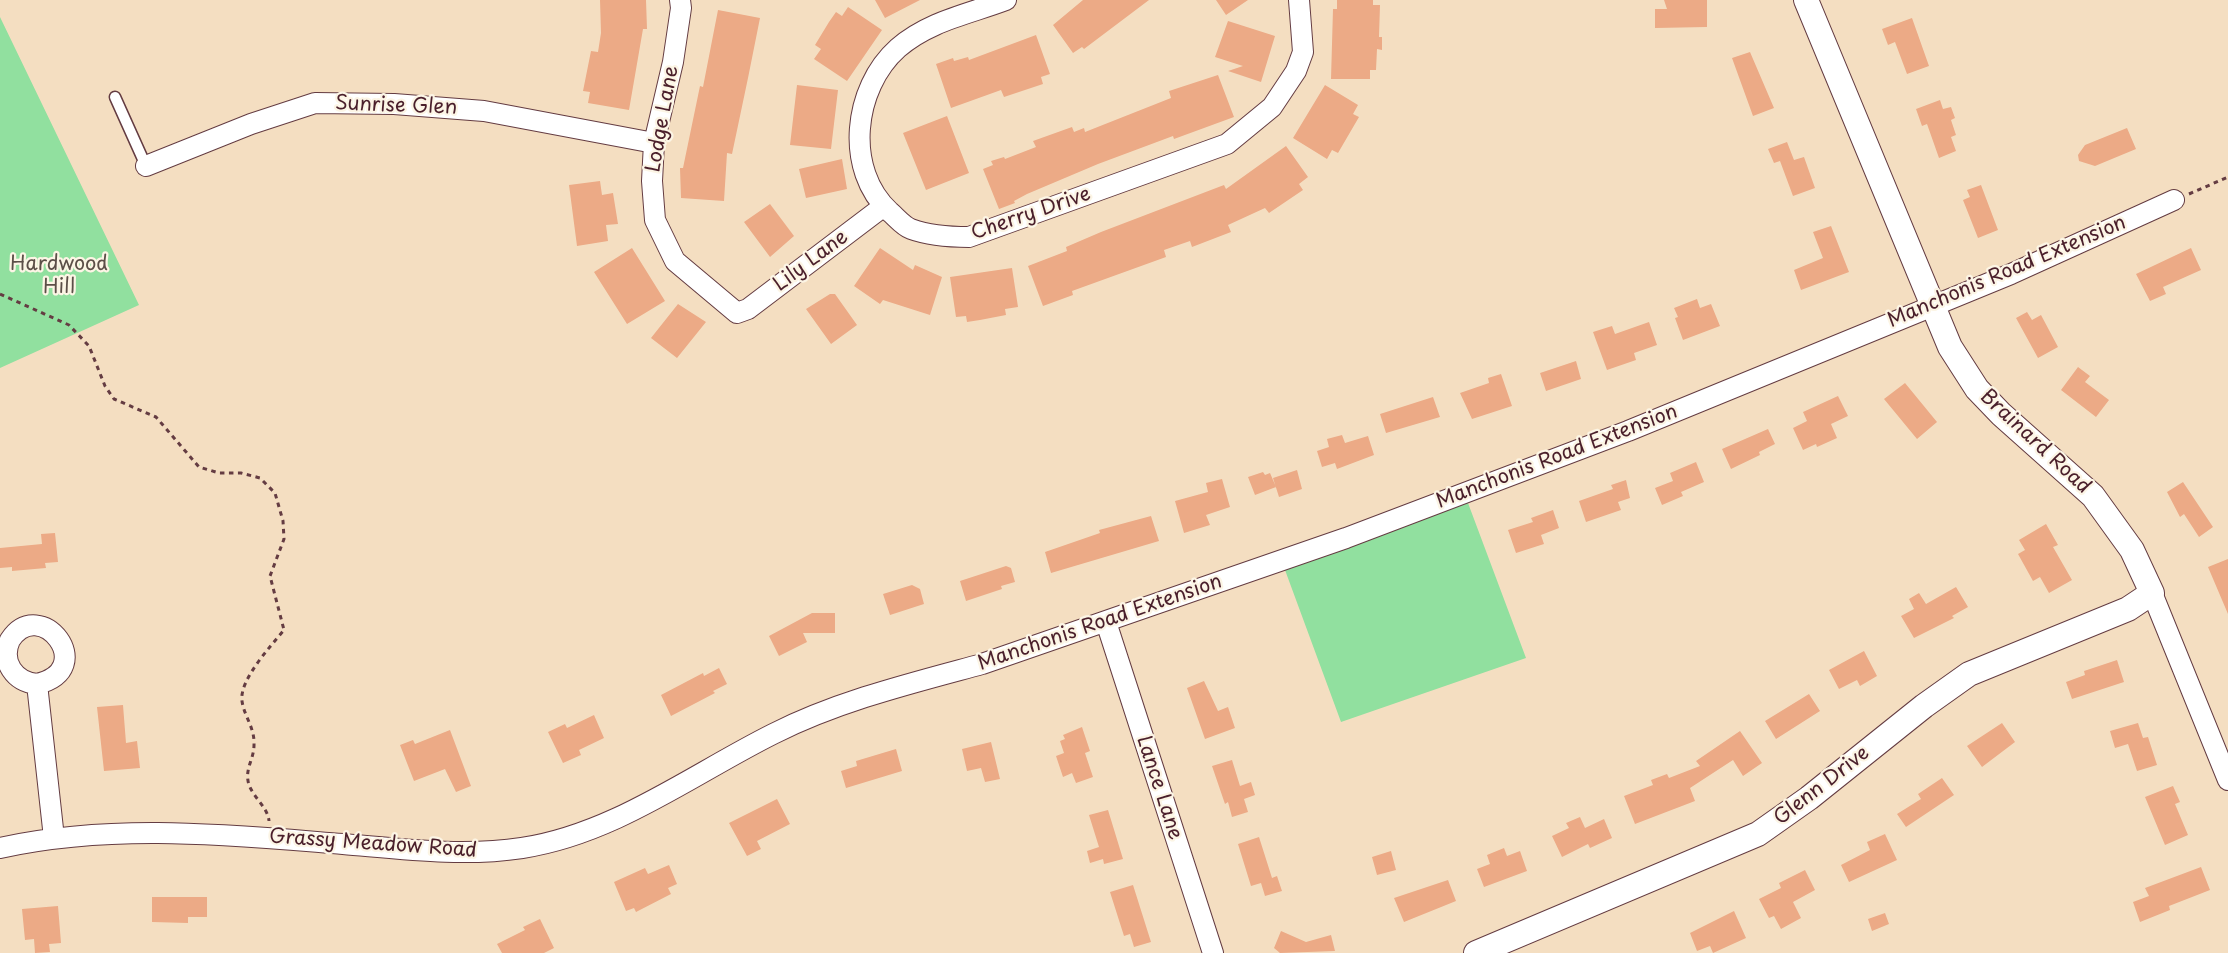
<!DOCTYPE html>
<style>
body{margin:0}
canvas{display:block;background:#f4dec1}
</style>
<canvas width="2228" height="953"></canvas>
<script>
const context = document.querySelector('canvas').getContext('2d');
context.lineJoin = 'round';
function paint(path, color) {
  context.fillStyle = color;
  context.fill(path, 'evenodd');
}
function stroke(path, color, width, dash) {
  context.strokeStyle = color;
  context.lineWidth = width;
  context.lineCap = dash ? 'butt' : 'round';
  context.setLineDash(dash || []);
  context.stroke(path);
}
function label(font, color, halo, rows, align = 'center') {
  context.font = font + ' "Playpen Sans",sans-serif';
  context.lineWidth = 4.5;
  context.setLineDash([]);
  context.textBaseline = 'middle';
  context.strokeStyle = halo;
  context.fillStyle = color;
  for (const [text, x, y, turn = 0] of rows) {
    context.save();
    context.translate(x, y);
    context.rotate((+turn || 0) * Math.PI / 180);
    context.textAlign = isNaN(turn) ? turn : align;
    if (halo) context.strokeText(text, 0, 0);
    context.fillText(text, 0, 0);
    context.restore();
  }
}
const green = new Path2D(`
 M0,17L139,305L0,368Z
 M1468,503L1526,658L1341,722L1285,570Z`);
const building = new Path2D(`
 M600,0H646L647,29H643L629,110L588,103L590,92L583,91L591,51L598,52L601,33Z
 M875,0H920L885,18Z
 M1083,0H1149L1084,49L1082,47L1073,53L1053,25Z
 M1216,0H1248L1226,15Z
 M1337,0H1373V5H1380L1379,37H1382V50L1377,49L1376,70H1370V79H1331L1333,9H1337Z
 M1664,0H1707V27L1655,28V9H1667Z
 M848,7L882,30L847,81L814,59L821,49L815,45L829,22L836,12L842,16Z
 M718,10L760,18L748,78L732,154L727,153L724,201L681,198L680,168H683L700,86L703,87Z
 M1912,18L1929,66L1907,74L1895,42L1888,45L1882,29Z
 M1228,21L1275,36L1261,82L1228,71L1243,66L1215,57Z
 M1036,35L1050,74L1041,77L1043,84L1004,97L1001,90L951,108L936,64L953,58L954,61L968,57L969,60Z
 M1750,52L1774,108L1753,116L1732,58Z
 M1218,75L1234,117L1174,139L1173,136L1098,164L1027,194L1014,201L1015,203L999,209L983,169L993,165L991,161L1004,157L1005,159L1036,147L1033,141L1072,127L1074,132L1084,128L1085,132L1171,98L1169,91Z
 M797,85L838,90L831,149L790,145Z
 M1325,85L1358,105L1353,114L1359,117L1338,153L1332,150L1327,159L1293,138Z
 M1940,100L1943,109L1951,107L1955,118L1951,120L1956,135L1951,137L1956,151L1939,158L1927,124L1922,126L1916,109Z
 M947,116L969,173L926,190L903,133Z
 M2127,128L2136,149L2095,166L2079,161L2078,155L2085,145Z
 M1787,142L1794,160L1804,157L1815,188L1793,196L1780,161L1774,163L1768,149Z
 M1286,146L1308,177L1299,184L1303,190L1269,213L1265,208L1228,225L1231,232L1192,247L1190,241L1164,250L1166,257L1072,291L1073,295L1043,306L1028,266L1067,251L1066,247L1101,232L1224,185L1226,189Z
 M842,159L847,189L806,198L799,169Z
 M600,181L602,195L613,193L618,224L606,225L608,241L577,246L569,185Z
 M1981,185L1998,230L1978,238L1963,200L1970,197L1967,190Z
 M770,204L794,236L770,257L744,222Z
 M1831,226L1849,272L1801,290L1794,270L1823,258L1813,232Z
 M632,248L665,301L627,324L594,272Z
 M880,248L913,270L915,265L942,277L930,315L883,300L880,304L854,286Z
 M2191,248L2201,270L2163,287L2166,294L2150,301L2136,274Z
 M1012,268L1018,307L1005,309L1006,315L980,320L967,322L966,316L956,317L950,277Z
 M830,294H835L857,325L831,344L806,309Z
 M1697,299L1700,308L1711,304L1720,326L1683,340L1675,318L1678,317L1674,308Z
 M678,304L706,322L677,358L651,338Z
 M2027,312L2032,320L2041,315L2058,347L2038,358L2016,318Z
 M1649,322L1657,345L1634,353L1636,360L1607,370L1593,332L1612,326L1615,334Z
 M1576,361L1581,379L1546,391L1540,373Z
 M2078,367L2090,376L2085,382L2109,400L2096,417L2061,390Z
 M1501,374L1512,406L1472,419L1460,393L1489,383L1488,378Z
 M1905,383L1937,422L1917,439L1884,399Z
 M1838,396L1848,416L1831,424L1837,438L1817,447L1816,444L1803,450L1793,428L1807,421L1803,412Z
 M1433,397L1440,417L1386,433L1380,414Z
 M1768,429L1775,444L1759,452L1760,455L1731,469L1722,449Z
 M1342,435L1345,443L1368,436L1374,455L1337,469L1335,463L1322,467L1317,451L1329,447L1327,439Z
 M1696,462L1704,482L1681,492L1683,496L1662,505L1655,488L1673,481L1670,473Z
 M1297,470L1302,489L1279,497L1273,478Z
 M1263,472L1265,475L1270,473L1276,487L1255,495L1248,477Z
 M1222,479L1230,507L1206,515L1210,525L1184,533L1175,501L1208,492L1206,483Z
 M1626,480L1630,498L1618,502L1621,510L1586,522L1579,501L1613,489L1611,485Z
 M2183,482L2213,527L2199,537L2184,514L2180,517L2167,492Z
 M1553,510L1559,528L1541,535L1544,544L1516,553L1508,530L1533,522L1531,518Z
 M1151,516L1159,541L1051,573L1045,552L1100,533L1099,530Z
 M2046,524L2058,545L2053,547L2072,580L2049,593L2040,577L2033,581L2018,554L2025,550L2019,540Z
 M55,533L58,562L45,563L46,568L12,571V567L0,568V548L42,544L41,534Z
 M2228,559V614L2208,567Z
 M1006,566L1011,568L1015,582L1001,586L1002,589L966,601L960,581Z
 M912,585L920,589L924,604L890,615L883,594Z
 M1956,587L1968,607L1952,616L1954,618L1914,638L1901,616L1914,609L1909,599L1919,593L1926,604Z
 M812,613H835V633H803L807,642L779,656L769,636Z
 M1864,651L1877,676L1860,686L1857,680L1839,689L1829,670Z
 M2117,660L2124,682L2072,699L2066,682L2085,675L2084,671Z
 M719,668L727,684L713,691L715,693L671,716L661,695L703,673L704,676Z
 M1204,681L1218,711L1228,707L1235,728L1205,739L1187,688Z
 M1809,694L1820,711L1776,739L1765,721Z
 M123,705L126,743L137,741L140,768L104,771L97,707Z
 M594,715L604,738L579,750L581,755L563,763L548,732L565,724L567,728Z
 M2002,723L2015,742L1982,767L1967,746Z
 M2138,723L2143,738L2148,737L2157,765L2137,771L2128,744L2115,748L2110,731Z
 M1082,727L1090,751L1085,753L1093,777L1076,783L1072,773L1063,777L1056,756L1064,753L1060,741L1065,739L1063,735Z
 M450,730L471,786L456,792L445,769L414,781L400,745L413,740L415,744Z
 M1740,731L1762,763L1743,776L1733,760L1690,788L1695,801L1635,824L1624,796L1653,785L1651,780L1667,774L1669,778L1700,766L1696,761Z
 M991,742L1000,779L985,782L981,768L967,771L962,749Z
 M896,749L902,771L846,788L841,771L857,766L856,761Z
 M1232,760L1240,786L1251,782L1255,795L1244,799L1248,812L1232,817L1228,802L1225,804L1212,766Z
 M1942,778L1954,795L1906,827L1897,814L1921,799L1918,794Z
 M2173,786L2180,802L2175,804L2188,835L2165,845L2145,797Z
 M777,799L790,824L757,841L761,849L747,856L729,823Z
 M1108,810L1123,859L1104,864L1103,859L1090,863L1087,851L1099,847L1089,815Z
 M1580,817L1585,828L1604,819L1612,838L1590,848L1588,844L1562,857L1552,836L1569,828L1566,823Z
 M1885,834L1897,860L1849,882L1841,865L1870,850L1867,842Z
 M1259,837L1272,878L1277,876L1282,891L1265,896L1261,883L1251,886L1238,844Z
 M1504,848L1507,856L1520,851L1527,871L1484,887L1477,869L1490,864L1487,855Z
 M1391,851L1396,870L1377,875L1372,857Z
 M669,865L677,884L668,888L671,894L636,912L634,908L626,911L614,882L645,868L648,874Z
 M2201,867L2210,890L2169,906L2170,910L2140,922L2133,902L2149,896L2145,888Z
 M1805,870L1815,890L1793,902L1801,918L1781,929L1774,916L1769,918L1759,899L1781,888L1779,883Z
 M1448,880L1456,901L1404,922L1394,898Z
 M1133,885L1151,942L1134,947L1130,934L1124,936L1110,892Z
 M152,897H207V917H188V923L152,922Z
 M58,906L61,943L49,944L50,952L35,953L34,939L25,940L22,909Z
 M1734,911L1746,938L1713,953L1710,946L1697,951L1690,933Z
 M1885,913L1889,924L1872,931L1868,919Z
 M540,919L554,948L544,953H502L497,944L525,930L523,927Z
 M1281,931L1306,942L1331,935L1335,951L1280,953L1274,948Z`);
const path = new Path2D(`
 M2189,194L2228,177
 M0,294L69,325L89,346L105,386L114,399L156,417L199,467L219,473H241L260,478L275,493L283,521L284,539L270,576L284,630C271,646 239,680 242,701C244,716 255,728 254,745C254,760 244,769 249,785C254,798 268,808 269,821`);
const service = new Path2D(`
 M115,97L146,166`);
const minor = new Path2D(`
 M680,0L681,8L673,62L654,143L652,181L655,220L675,261L737,313L748,309L884,206
 M1006,0C969,14 929,21 898,48C853,88 844,170 890,212C896,217 903,226 911,229C930,236 950,237 969,237L1227,144L1272,107L1296,71L1303,52L1299,0
 M146,166L251,124L315,103L394,104L484,111L654,143
 M2152,593L2228,780
 M1106,622L1213,953
 M37,684C15,682 0,662 10,640C40,594 100,669 37,684L54,838
 M0,848C114,823 228,835 343,844C402,849 462,857 522,848C614,834 691,775 773,734C838,701 912,683 982,664L1346,538L1628,431L2011,274L2174,200`);
const tertiary = new Path2D(`
 M1476,953L1758,834L1809,798L1924,706L1969,674L2128,609L2152,593L2132,550L2093,496L2001,414L1977,389L1950,347L1806,0`);
const streetNames = [
 ["Sunrise Glen",396,106,2],
 ["Lodge Lane",663,119,-80],
 ["Cherry Drive",1031,214,-19],
 ["Lily Lane",811,261,-37],
 ["Manchonis Road Extension",2007,272,-23],
 ["Brainard Road",2035,442,43],
 ["Manchonis Road Extension",1557,457,-21],
 ["Manchonis Road Extension",1100,623,-19],
 ["Glenn Drive",1822,786,-38],
 ["Lance Lane",1159,788,72],
 ["Grassy Meadow Road",373,844,4]
];
const parkNames = [
 ["Hardwood",59,264],
 ["Hill",59,287]
];
paint(green, '#91e09f');
paint(building, '#ecaa86');
stroke(service, '#643c42', 13);
stroke(minor, '#643c42', 22);
stroke(tertiary, '#643c42', 26);
stroke(path, '#643c42', 3, [4.5, 4.5]);
stroke(service, '#fff', 10);
stroke(minor, '#fff', 20);
stroke(tertiary, '#fff', 24);
label('20px', '#4a1f2b', '#fcf5e5', streetNames);
label('20px', '#5c4f48', '#fcf5e5', parkNames);
</script>
